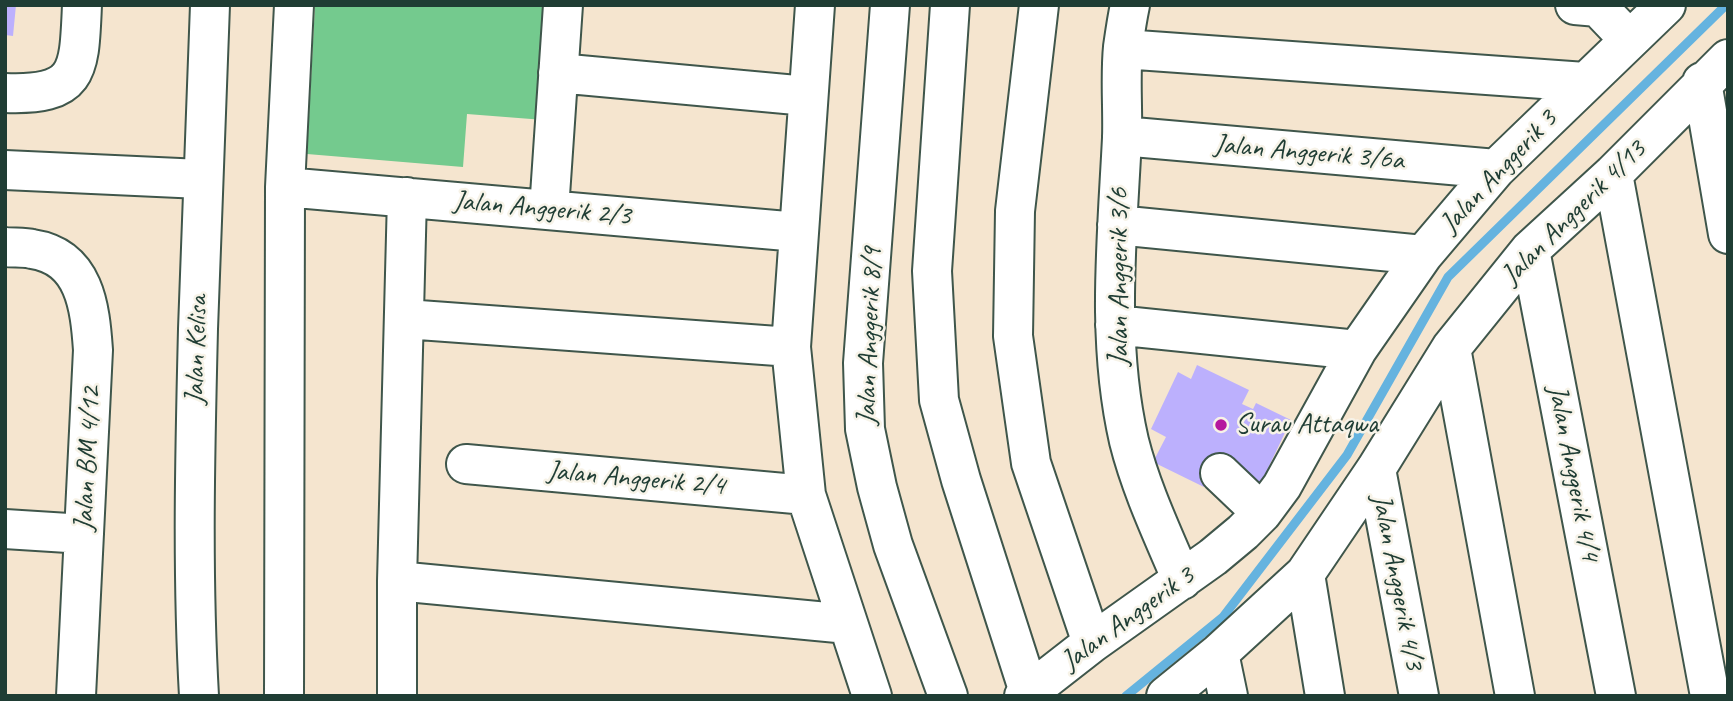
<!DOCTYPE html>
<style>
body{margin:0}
#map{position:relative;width:1733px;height:701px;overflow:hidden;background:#f5e5cf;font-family:Caveat,sans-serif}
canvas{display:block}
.frame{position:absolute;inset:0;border:7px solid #1f3d34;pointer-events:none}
</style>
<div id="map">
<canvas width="1733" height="701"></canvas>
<div class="frame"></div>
</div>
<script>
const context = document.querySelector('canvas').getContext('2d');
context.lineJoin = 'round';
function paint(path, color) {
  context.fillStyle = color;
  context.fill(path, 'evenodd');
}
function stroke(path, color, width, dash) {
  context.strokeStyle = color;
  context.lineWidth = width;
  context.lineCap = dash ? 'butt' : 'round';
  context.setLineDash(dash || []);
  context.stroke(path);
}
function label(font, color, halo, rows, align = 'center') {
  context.font = font + ' Caveat,sans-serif';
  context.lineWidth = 5;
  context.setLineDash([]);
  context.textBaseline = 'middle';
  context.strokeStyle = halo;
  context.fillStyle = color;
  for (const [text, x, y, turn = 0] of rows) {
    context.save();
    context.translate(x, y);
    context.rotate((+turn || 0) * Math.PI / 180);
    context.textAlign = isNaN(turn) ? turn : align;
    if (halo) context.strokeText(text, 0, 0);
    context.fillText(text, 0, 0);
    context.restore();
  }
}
const green = new Path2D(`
 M315,5H553L544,120L467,114L463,167L307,154Z`);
const stream = new Path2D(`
 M1126,696L1223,617L1347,455L1448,277L1726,5`);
const building = new Path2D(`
 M5,5H16L13,36L5,35Z
 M1197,365L1249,390L1242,404L1253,409L1256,403L1291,420L1261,483L1216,461L1204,487L1153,462L1166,437L1151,429L1178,372L1191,379Z`);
const minor = new Path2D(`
 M815,5L791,347L806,495L872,696
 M890,5L863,363L865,429L877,487L893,545L948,696
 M950,5L932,271L939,400L961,480L1029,692
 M1039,5L1015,211L1013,336L1031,463L1092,643
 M1130,5C1127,19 1125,33 1123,47C1120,77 1123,108 1122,138C1117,239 1106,341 1129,441C1141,489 1163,535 1182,580
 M1575,5L1598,7L1620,30L1627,42
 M1123,49L1585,82
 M558,73L807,96
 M1702,82L1728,234
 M5,93C81,96 79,70 82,5
 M1122,136L1496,169
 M5,170L201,179
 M1613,174L1710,696
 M285,187L798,232
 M549,210L563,5
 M1117,225L1423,255
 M5,247C14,248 24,247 32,249C85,257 90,307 93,350L76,696
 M1530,250L1616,696
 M405,319L791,347
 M1115,325L1357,350
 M1451,348L1515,696
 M466,464L806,495
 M1376,469L1419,696
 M1220,473L1262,513
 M5,529L84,534
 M1305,574L1325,696
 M397,581L848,624
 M1219,653L1228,696
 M284,696L285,187L294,5
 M397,696V581L407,197
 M1024,696L1092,643L1213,557L1243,532L1262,513L1282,486L1357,350L1423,255L1496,169L1666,5
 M1166,696L1219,653L1305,574L1376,469L1451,348L1530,250L1613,174L1728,59`);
const major = new Path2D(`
 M199,696C192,573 195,452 198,329C201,221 205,113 210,5`);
const markers = [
 [1221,425,7,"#b5179e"]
];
const streetNames = [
 ["Jalan Anggerik 3/6a",1309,153,5],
 ["Jalan Anggerik 3",1499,172,-47],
 ["Jalan Anggerik 2/3",542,209,5],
 ["Jalan Anggerik 4/13",1574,213,-45],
 ["Jalan Anggerik 3/6",1120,277,-90],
 ["Jalan Anggerik 8/9",870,336,-88],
 ["Jalan Kelisa",197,350,-88],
 ["Jalan BM 4/12",88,459,-87],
 ["Jalan Anggerik 4/4",1573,473,79],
 ["Jalan Anggerik 2/4",636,479,5],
 ["Jalan Anggerik 4/3",1397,582,79],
 ["Jalan Anggerik 3",1128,619,-36]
];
const poiNames = [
 ["Surau Attaqwa",1235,425]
];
paint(green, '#74ca8e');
stroke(stream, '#65b3df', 9);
paint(building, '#bcb0fd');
stroke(minor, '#3f564b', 42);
stroke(major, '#3f564b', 42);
stroke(minor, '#fff', 38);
stroke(major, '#fff', 38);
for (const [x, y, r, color] of markers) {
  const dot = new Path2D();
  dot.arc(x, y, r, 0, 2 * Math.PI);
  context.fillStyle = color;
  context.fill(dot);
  stroke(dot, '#f7f3e8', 2.5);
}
label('28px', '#1f3d34', '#f7f3e8', streetNames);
label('28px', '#1f3d34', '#f7f3e8', poiNames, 'left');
</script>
